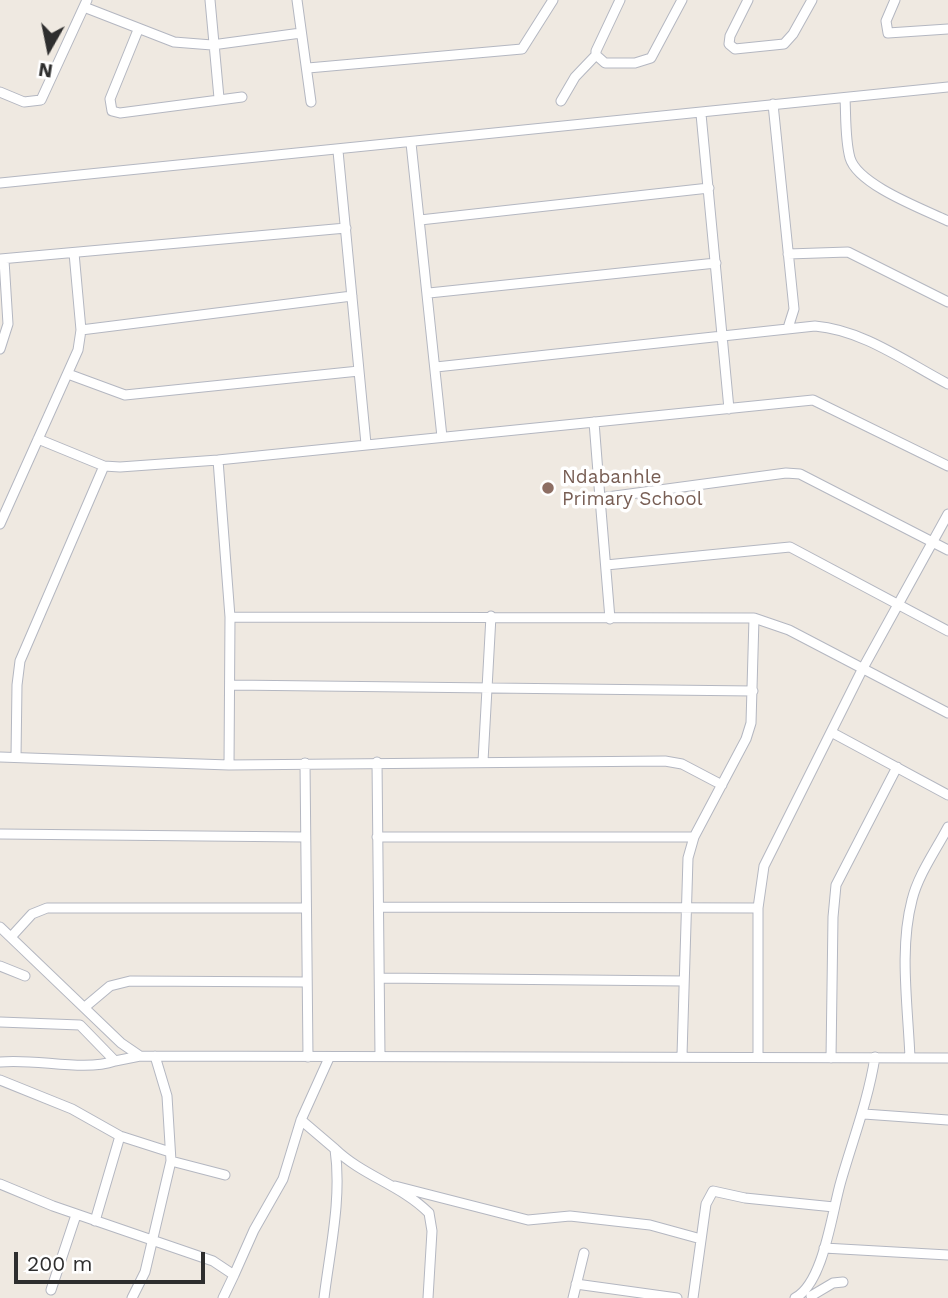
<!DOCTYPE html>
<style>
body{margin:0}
#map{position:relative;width:948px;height:1298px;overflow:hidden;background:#efe9e1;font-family:"Work Sans",sans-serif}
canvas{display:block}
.north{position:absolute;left:14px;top:14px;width:70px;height:70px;-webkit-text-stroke:5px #fff;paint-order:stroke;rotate:189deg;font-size:19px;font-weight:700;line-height:28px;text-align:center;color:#2e2e2e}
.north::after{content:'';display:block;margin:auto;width:24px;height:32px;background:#2e2e2e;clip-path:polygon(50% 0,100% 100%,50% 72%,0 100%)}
.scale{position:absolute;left:14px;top:1252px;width:191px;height:32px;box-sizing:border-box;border:4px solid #2e2e2e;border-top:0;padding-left:9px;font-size:21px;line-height:24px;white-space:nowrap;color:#2e2e2e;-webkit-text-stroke:5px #fff;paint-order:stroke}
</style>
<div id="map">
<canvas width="948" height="1298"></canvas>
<div class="north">N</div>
<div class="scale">200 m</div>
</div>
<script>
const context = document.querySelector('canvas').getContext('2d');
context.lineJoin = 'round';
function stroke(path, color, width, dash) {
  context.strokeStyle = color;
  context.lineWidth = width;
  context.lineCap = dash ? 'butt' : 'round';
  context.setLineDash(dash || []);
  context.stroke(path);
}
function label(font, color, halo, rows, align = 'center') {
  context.font = font + ' "Work Sans",sans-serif';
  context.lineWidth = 7;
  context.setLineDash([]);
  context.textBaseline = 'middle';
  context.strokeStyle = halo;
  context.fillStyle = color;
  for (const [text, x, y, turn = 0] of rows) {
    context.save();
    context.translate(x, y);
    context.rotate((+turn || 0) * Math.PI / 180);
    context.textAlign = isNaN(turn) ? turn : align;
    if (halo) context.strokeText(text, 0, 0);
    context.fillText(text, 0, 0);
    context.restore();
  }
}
const minor = new Path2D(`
 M210,0L219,98
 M297,0L311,102
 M620,0L596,51V55L605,63H635L651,58L682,0
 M748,0L730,36L729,44L735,49L784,44L793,34L812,0
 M895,0L886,21L888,33L948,29
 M84,7L174,42L212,45L301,33
 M138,30L110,99L112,111L120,113L242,97
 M308,68L522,49L553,0
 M0,92L24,102L41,100L87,0
 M845,98C846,117 845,140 850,158C858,185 923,209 948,221
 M561,101L575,77L596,55
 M773,104L794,309L788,328
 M701,114L729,409
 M411,143L442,437
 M338,151L366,444
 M0,183L948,87
 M420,220L709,188
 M788,254L848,252L948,302
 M0,259L346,228
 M429,293L716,263
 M81,330L352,296
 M0,349L8,324L4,260
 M436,367L815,326C863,330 906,362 948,384
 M68,374L125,395L359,371
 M594,422L600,498
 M38,439L104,466L120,467L218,460L813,400L948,466
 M218,460L230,617
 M0,524L78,350L81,330L74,253
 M606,565L790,547L948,631
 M610,619L600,498L786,473L800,474L948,550
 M231,685L753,691
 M831,732L948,795
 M0,757L229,765L665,761L682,764L722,785
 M16,757L17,685L20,661L104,466
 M483,761L491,616
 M377,762L380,1056
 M305,763L308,1057
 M229,765L230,617L754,618L789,630L948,713
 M0,834L304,837
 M377,837H694
 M379,907L758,908
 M0,927L121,1043L140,1056L948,1058
 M11,937L32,914L47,908H305
 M0,966L25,976
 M380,978L684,981
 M85,1007L110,986L130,981L306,982
 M0,1022L80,1025L115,1061L140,1056
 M682,1055L688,858L694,837L746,739L751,723L754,618
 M758,1056V908L764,866L863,668L948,514
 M831,1058L833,917L836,885L897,767
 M910,1058C908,1007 899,949 912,900C918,875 936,850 948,827
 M0,1062C36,1058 83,1072 115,1061
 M0,1080L72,1109L120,1136L170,1152
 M864,1114L948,1120
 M301,1120L335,1149C342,1198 330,1249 324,1298
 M335,1149C363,1176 401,1185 429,1213L432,1231L428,1298
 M171,1161L225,1175
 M0,1184L53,1206L213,1261L234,1275L223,1298
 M395,1186L528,1220L570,1216L650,1225L701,1239
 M95,1221L120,1136
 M824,1248L948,1255
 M234,1275L254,1230L283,1179L301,1120L329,1058
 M576,1284L677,1298
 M51,1290L76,1215
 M811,1296L833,1283L843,1282
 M132,1298L145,1272L171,1161L167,1096L155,1056
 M573,1298L584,1253
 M693,1298L706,1204L713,1191L745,1198L834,1207
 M795,1298C824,1283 832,1211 841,1181C853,1139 868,1101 875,1057`);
const markers = [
 [548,488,7,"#8d6e63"]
];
const educationNames = [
 ["Ndabanhle",562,477],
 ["Primary School",562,499]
];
stroke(minor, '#b4b7c1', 11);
stroke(minor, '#fff', 9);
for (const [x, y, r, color] of markers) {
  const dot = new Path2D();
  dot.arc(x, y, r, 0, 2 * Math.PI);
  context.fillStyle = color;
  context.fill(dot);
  stroke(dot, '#fff', 2.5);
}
label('19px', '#785e54', '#fff', educationNames, 'left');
</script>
